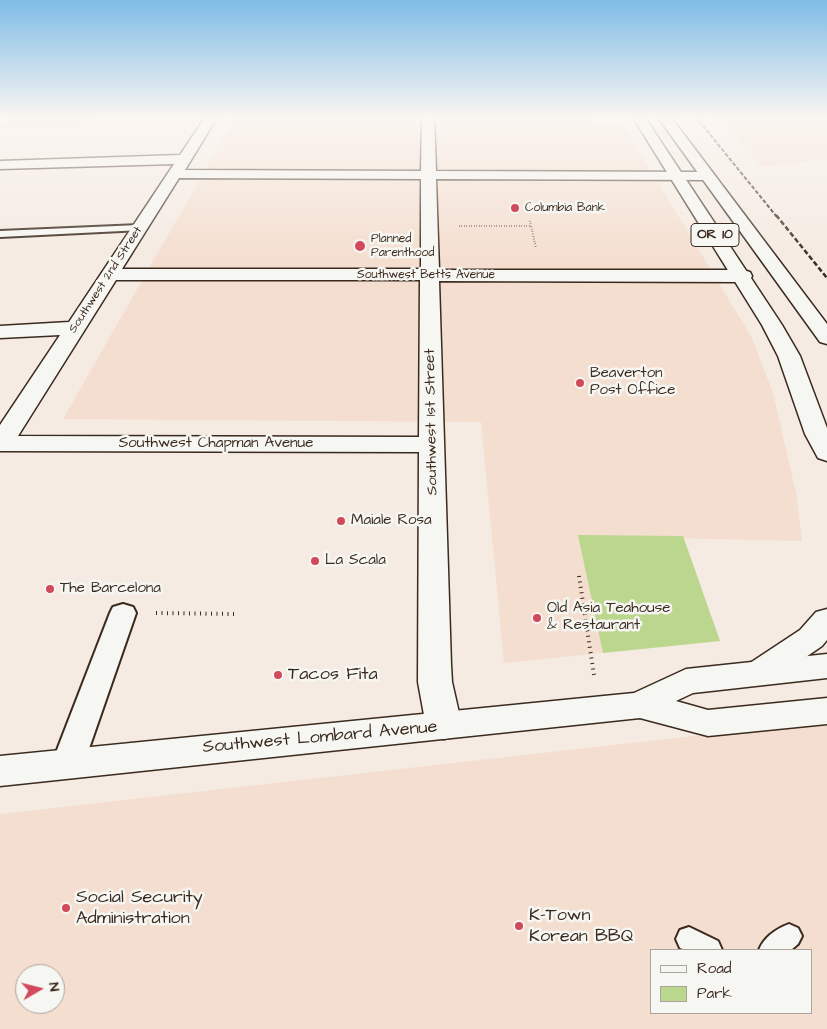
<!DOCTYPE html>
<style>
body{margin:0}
#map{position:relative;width:827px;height:1029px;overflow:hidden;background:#f5ebe2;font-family:"Architects Daughter",sans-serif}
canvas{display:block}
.legend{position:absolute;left:650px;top:949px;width:162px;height:65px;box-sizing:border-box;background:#f6f6f2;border:1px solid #aba49d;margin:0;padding:6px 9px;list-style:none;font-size:15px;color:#3b2a1e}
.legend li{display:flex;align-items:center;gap:10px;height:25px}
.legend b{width:25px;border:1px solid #aba49d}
.north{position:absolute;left:15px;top:964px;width:50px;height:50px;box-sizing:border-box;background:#f6f6f2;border:1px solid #aba49d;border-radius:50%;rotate:82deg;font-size:14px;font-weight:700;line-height:20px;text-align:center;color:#3b2a1e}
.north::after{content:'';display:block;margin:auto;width:18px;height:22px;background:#d1495b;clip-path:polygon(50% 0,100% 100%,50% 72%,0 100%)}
</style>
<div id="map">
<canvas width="827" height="1029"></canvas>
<ul class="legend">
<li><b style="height:6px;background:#f6f6f2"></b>Road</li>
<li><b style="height:14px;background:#bbd68d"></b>Park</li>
</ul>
<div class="north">N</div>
</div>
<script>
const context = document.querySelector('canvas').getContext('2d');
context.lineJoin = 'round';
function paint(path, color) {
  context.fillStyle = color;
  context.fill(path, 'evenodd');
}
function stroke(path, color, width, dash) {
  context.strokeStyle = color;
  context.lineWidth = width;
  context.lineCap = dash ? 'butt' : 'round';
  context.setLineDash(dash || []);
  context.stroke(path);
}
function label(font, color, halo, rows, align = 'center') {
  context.font = font + ' "Architects Daughter",sans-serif';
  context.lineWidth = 5;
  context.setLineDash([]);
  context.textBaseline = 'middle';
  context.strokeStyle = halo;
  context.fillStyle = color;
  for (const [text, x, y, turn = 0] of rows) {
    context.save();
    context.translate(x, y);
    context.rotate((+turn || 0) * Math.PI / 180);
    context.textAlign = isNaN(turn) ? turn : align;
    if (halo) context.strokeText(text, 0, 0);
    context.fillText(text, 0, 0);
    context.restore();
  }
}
const built = new Path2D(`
 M15,116H94L81,129L0,128Z
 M236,116H592L596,123H622L752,338L773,393L796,493L802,541L579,536L603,653L504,663L481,422L63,419Z
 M715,116H809L827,120V159L762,167Z
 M827,721V1029H0V814ZM651,950H811V1013H651ZM25,974H55V1004H25Z`);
const green = new Path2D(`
 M578,535L683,536L720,641L603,653Z`);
const pathFar1 = new Path2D(`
 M530,221L531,226
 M459,226H531L536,248`);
const path = new Path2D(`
 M579,576L594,675
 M156,613L234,614`);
const service = new Path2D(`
 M139,225L144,228L142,230L0,237V231Z
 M789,924L798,928L802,936L798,944L791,950H759C764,937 776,929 789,924Z
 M689,927L718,941L722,950H685L680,948L676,939L680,930Z`);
const pedestrian = new Path2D(`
 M123,604L133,607L136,613L84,763L79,772L68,776L57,772L52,763L110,613L113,607Z`);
const minor = new Path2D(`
 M206,116H218L185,170L421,171L422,116H434L436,171L708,172L715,176L708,180L436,179L439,270H743L750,272L752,276L750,280L743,282L439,281L451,665L452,682L462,726L457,736L444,739L431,736L426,726L418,682L419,452L0,451V425L60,335L0,338V326L69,322L174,164L0,169V161L180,155ZM179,178L421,179V269H122ZM116,280H420L419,437L18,436Z`);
const tertiary = new Path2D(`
 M827,654V678L693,693L676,701L708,710L827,698V724L708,736L640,718L0,786V756L634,693L686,669Z`);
const primary = new Path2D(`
 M632,116H644L782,325L800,356L827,428V461L818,458L805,434L778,356L762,325Z
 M657,116H670L827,324V344L820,342Z
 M827,609V640L822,646L771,681L759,685L747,681L742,673L747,665L800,630L816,612Z`);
const railFar1 = new Path2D(`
 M695,116L777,217`);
const rail = new Path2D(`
 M776,215L827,278`);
const markers = [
 [515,208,5,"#d1495b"],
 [360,246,6,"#d1495b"],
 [580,383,5,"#d1495b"],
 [341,521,5,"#d1495b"],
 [315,561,5,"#d1495b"],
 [50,589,5,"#d1495b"],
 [537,618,5,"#d1495b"],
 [278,675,5,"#d1495b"],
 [66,908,5,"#d1495b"],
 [519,926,5,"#d1495b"]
];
const farPoinames = [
 ["Columbia Bank",525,208],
 ["Planned",371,239],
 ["Parenthood",371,253]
];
const farStreetnames = [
 ["Southwest Betts Avenue",426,275],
 ["Southwest 2nd Street",106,280,-57]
];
const shields = [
 [715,235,48]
];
const shieldNames = [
 ["OR 10",715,235]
];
const poiNames = [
 ["Beaverton",590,374],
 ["Post Office",590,391],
 ["Maiale Rosa",351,521],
 ["La Scala",325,561],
 ["The Barcelona",60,589],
 ["Old Asia Teahouse",547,609],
 ["& Restaurant",547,626]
];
const streetNames = [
 ["Southwest 1st Street",432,422,-91],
 ["Southwest Chapman Avenue",216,444]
];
const nearPoinames = [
 ["Tacos Fita",288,675],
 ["Social Security",76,898],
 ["Administration",76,919],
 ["K-Town",529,916],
 ["Korean BBQ",529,937]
];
const nearStreetnames = [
 ["Southwest Lombard Avenue",320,738,-5]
];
paint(built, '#f4decf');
paint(green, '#bbd68d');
stroke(service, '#3b2a1e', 4);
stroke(pedestrian, '#3b2a1e', 4);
stroke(minor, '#3b2a1e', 3);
stroke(tertiary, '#3b2a1e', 3);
stroke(primary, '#3b2a1e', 3);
stroke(pathFar1, '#3b2a1e', 2, [0.5, 2]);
stroke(path, '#3b2a1e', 4, [1, 4.5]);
paint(service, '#f6f6f2');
paint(pedestrian, '#f6f6f2');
paint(minor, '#f6f6f2');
paint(tertiary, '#f6f6f2');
paint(primary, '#f6f6f2');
stroke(railFar1, '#3b2a1e', 2, [4, 2]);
stroke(rail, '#3b2a1e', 2.5, [5, 2.5]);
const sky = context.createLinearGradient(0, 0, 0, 260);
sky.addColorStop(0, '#7fbce6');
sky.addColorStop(0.45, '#faf6f2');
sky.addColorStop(1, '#faf6f200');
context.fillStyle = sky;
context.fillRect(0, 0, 827, 260);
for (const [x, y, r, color] of markers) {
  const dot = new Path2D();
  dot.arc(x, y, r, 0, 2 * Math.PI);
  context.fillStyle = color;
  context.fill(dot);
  stroke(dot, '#f6f6f2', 2);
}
label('12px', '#3b2a1e', '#f6f6f2', farPoinames, 'left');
label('12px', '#3b2a1e', '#f6f6f2', farStreetnames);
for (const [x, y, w] of shields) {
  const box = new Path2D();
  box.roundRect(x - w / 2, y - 11.5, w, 23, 4);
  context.fillStyle = '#f6f6f2';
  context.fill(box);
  stroke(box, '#3b2a1e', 1);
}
label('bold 14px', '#3b2a1e', null, shieldNames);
label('15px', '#3b2a1e', '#f6f6f2', poiNames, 'left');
label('15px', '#3b2a1e', '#f6f6f2', streetNames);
label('18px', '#3b2a1e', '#f6f6f2', nearPoinames, 'left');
label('18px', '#3b2a1e', '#f6f6f2', nearStreetnames);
</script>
